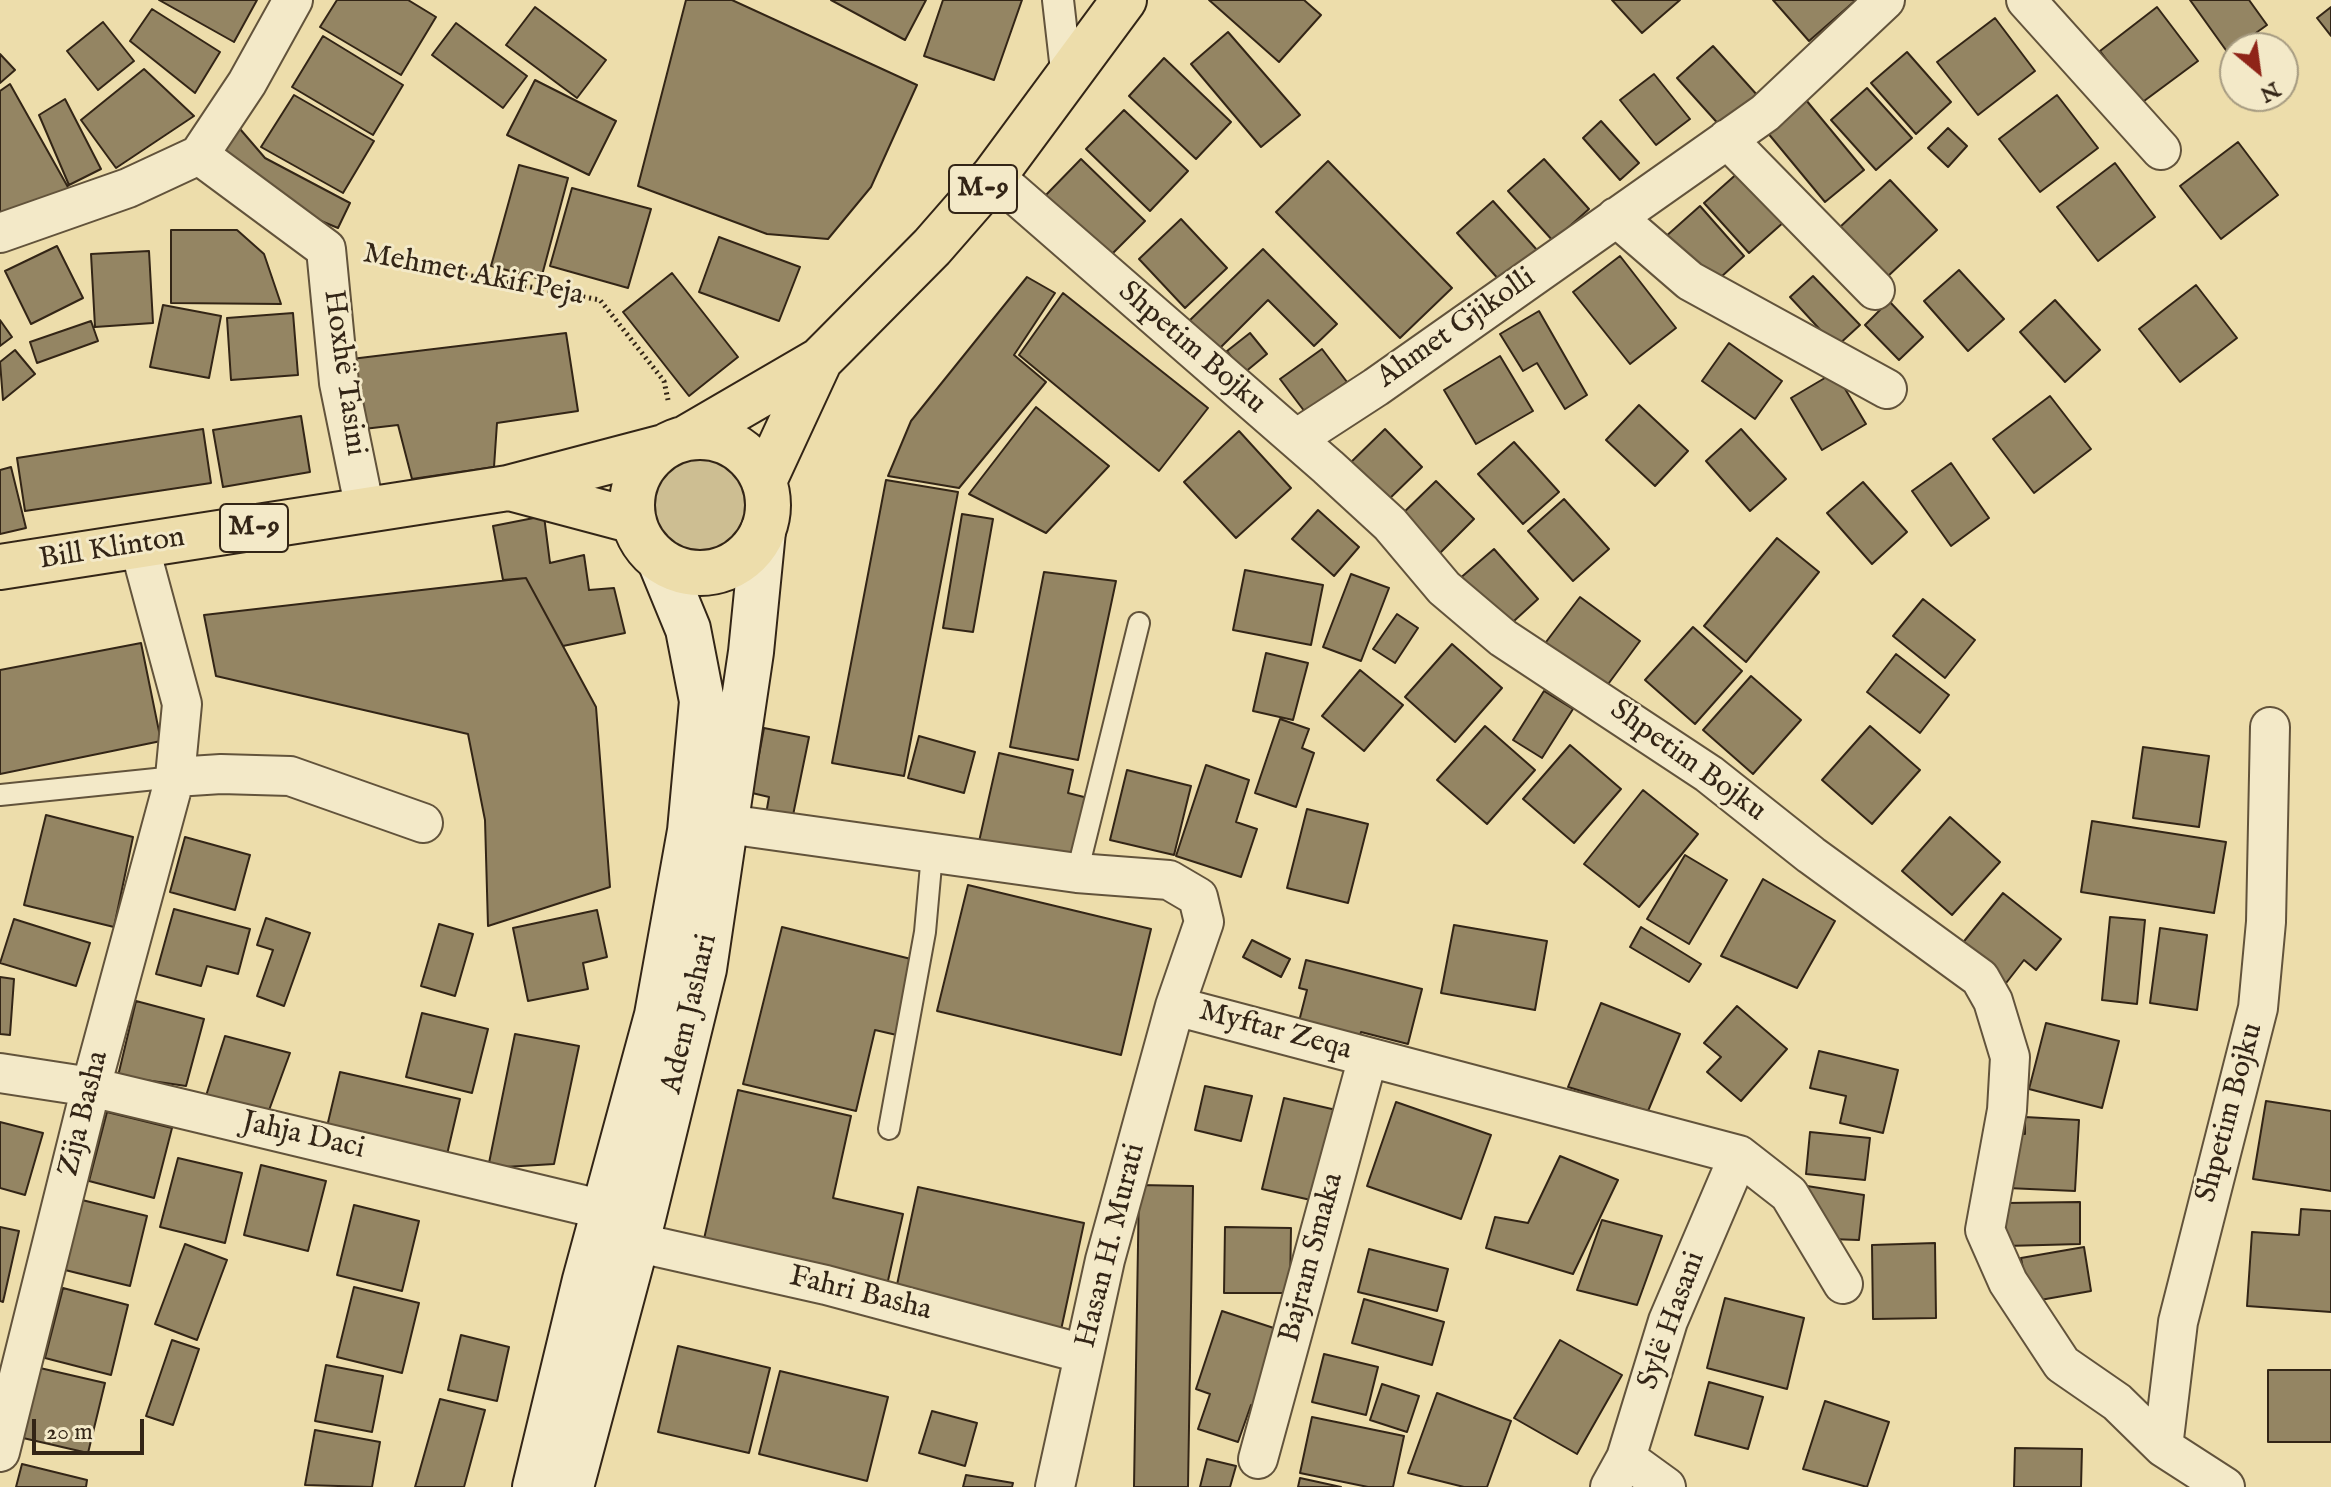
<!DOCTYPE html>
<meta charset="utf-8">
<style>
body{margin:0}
#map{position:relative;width:2331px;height:1487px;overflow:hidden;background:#edddab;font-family:"IM FELL English",serif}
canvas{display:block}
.north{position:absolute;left:2219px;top:32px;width:80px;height:80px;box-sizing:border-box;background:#f3e9c8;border:2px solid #a69b81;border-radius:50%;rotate:151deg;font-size:22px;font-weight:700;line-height:32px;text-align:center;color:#332516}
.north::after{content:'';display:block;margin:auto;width:28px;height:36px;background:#8f2418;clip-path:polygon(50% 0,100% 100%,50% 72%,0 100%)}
.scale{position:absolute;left:32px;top:1419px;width:112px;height:36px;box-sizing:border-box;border:4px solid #332516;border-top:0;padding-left:10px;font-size:24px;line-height:28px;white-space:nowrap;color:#332516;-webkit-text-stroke:6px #f3e9c8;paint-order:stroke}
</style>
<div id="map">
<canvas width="2331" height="1487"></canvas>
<div class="north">N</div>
<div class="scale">20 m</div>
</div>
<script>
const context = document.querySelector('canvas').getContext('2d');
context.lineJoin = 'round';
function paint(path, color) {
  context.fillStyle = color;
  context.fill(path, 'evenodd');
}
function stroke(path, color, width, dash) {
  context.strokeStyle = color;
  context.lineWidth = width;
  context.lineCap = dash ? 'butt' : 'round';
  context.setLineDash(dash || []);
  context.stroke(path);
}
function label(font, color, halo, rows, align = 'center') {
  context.font = font + ' "IM FELL English",serif';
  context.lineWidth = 6;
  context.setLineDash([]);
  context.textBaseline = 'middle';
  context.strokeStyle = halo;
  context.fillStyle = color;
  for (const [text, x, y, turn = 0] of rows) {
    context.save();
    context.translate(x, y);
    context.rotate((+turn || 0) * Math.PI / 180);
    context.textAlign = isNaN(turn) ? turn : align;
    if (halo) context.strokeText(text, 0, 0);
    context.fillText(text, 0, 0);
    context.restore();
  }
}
const green = new Path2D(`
 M654 506a49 49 0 1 1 98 0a49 49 0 1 1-98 0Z`);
const building = new Path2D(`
 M159,0H257L234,42Z
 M337,0H408L436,17L401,75L320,27Z
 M686,0H732L917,85L871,187L828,239L767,234L638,186Z
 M831,0H926L905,40Z
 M943,0H1022L994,80L924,56Z
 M1209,0H1304L1321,15L1279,62Z
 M1612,0H1680L1642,33Z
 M1773,0H1856L1809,41Z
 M2190,0H2249L2267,25L2228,53Z
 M535,7L606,60L577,98L506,45Z
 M2157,7L2198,61L2140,104L2100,51Z
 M2331,7V36L2317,18Z
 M152,9L220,52L195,93L130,41Z
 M1995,18L2035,71L1978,115L1937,62Z
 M103,22L134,61L98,90L67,51Z
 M456,23L527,76L503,108L432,55Z
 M1228,32L1300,115L1261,147L1191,64Z
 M323,36L403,85L373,135L292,87Z
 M1713,46L1758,96L1722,128L1677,78Z
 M1907,52L1951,102L1916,134L1871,83Z
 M0,54L15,70L0,83Z
 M1164,58L1231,122L1196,159L1129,96Z
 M144,69L194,116L116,168L81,120Z
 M1654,74L1690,119L1656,145L1620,100Z
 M535,80L616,121L589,175L507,135Z
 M10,84L69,189L0,214V91Z
 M1867,88L1912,138L1876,170L1831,120Z
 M294,95L374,141L343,193L261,147Z
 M2057,95L2098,148L2040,192L1999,139Z
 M65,99L101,169L69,185L39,115Z
 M1806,100L1864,170L1825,202L1767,132Z
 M1124,110L1188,171L1150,211L1086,149Z
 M1601,121L1639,163L1620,180L1583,138Z
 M234,122L265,158L350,203L338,228L278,203L211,153Z
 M1948,128L1967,146L1948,167L1928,148Z
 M2238,142L2278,195L2221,239L2180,186Z
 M1081,159L1145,221L1106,260L1043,198Z
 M1544,159L1589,209L1553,241L1508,191Z
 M1328,161L1452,288L1400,338L1276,212Z
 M2115,163L2155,217L2098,261L2057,207Z
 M519,165L568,178L541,279L491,266Z
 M1740,171L1785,221L1749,253L1704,203Z
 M1890,180L1937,230L1886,278L1839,228Z
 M572,188L651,209L628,288L550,266Z
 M1493,201L1537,250L1501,282L1457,233Z
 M1700,206L1744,256L1709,288L1664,238Z
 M1181,219L1227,268L1185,308L1139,259Z
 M171,230H237L264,254L281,304L171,303Z
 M719,237L800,267L779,321L699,292Z
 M57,246L83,298L31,324L5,271Z
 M1263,249L1337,324L1314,346L1268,300L1217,351L1188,322Z
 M149,251L153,323L95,327L91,254Z
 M1620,256L1676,328L1630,364L1573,292Z
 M1959,270L2004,319L1968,351L1924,301Z
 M672,273L738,357L689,396L623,312Z
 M1813,276L1860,325L1836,347L1790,297Z
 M1027,277L1055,293L1014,355L1046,382L959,488L888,476L911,421Z
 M2196,285L2237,338L2180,382L2139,329Z
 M1063,293L1208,408L1159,471L1019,355Z
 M2055,300L2100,350L2065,382L2020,332Z
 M1889,301L1923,337L1899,360L1865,325Z
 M163,305L221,316L209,378L150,367Z
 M1539,311L1587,395L1565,409L1537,363L1523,371L1500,334Z
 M293,313L298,375L231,380L227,318Z
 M0,320L12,337L0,346Z
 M91,321L98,341L37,363L30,342Z
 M566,333L578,411L497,423L494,467L412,479L398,425L355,430L343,360Z
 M1250,333L1267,354L1244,373L1227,351Z
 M1729,343L1782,381L1755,419L1702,381Z
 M1322,349L1347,382L1305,412L1280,379Z
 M15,350L35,374L3,400L0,362Z
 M1500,356L1533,411L1476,444L1444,390Z
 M1835,372L1866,424L1822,450L1791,398Z
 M2050,396L2091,449L2034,493L1993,439Z
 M1639,405L1688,451L1655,486L1606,440Z
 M1036,407L1109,466L1046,533L969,494Z
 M301,416L310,472L223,487L213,430Z
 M203,429L211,483L25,511L17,458Z
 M1385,429L1422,467L1384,504L1347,466Z
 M1741,429L1786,479L1750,511L1706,461Z
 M1239,431L1291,488L1236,538L1184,482Z
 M1514,442L1559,492L1523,524L1478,474Z
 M1951,463L1989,518L1951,546L1912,491Z
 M11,467L26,528L0,534V470Z
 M886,480L958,492L904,776L832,763Z
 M1436,481L1474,519L1436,557L1398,518Z
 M1863,482L1907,532L1872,564L1827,513Z
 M1564,499L1609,549L1573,581L1528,531Z
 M1318,510L1359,547L1334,576L1292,539Z
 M962,514L993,519L973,632L943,628Z
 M544,516L550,563L584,555L589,590L614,588L625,633L563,646L526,578L503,580L493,526Z
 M1777,538L1819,572L1746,662L1704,626Z
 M1494,549L1538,599L1503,631L1458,580Z
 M1245,570L1323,585L1311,645L1233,630Z
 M1044,572L1116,581L1078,760L1010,747Z
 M1351,574L1389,588L1361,661L1323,647Z
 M526,578L596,707L610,887L488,926L485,820L468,734L216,676L204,615Z
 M1580,597L1640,641L1603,691L1543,646Z
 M1923,599L1975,640L1945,678L1893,636Z
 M1397,614L1418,628L1395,663L1373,649Z
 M1693,627L1742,671L1695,724L1645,680Z
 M141,643L161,741L0,774V670Z
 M1452,644L1502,688L1455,742L1405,697Z
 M1266,653L1308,663L1293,720L1253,711Z
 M1896,654L1949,695L1920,733L1867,692Z
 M1360,670L1403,705L1364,751L1322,716Z
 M1751,676L1801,720L1753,774L1703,730Z
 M1544,691L1573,709L1542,758L1513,740Z
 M1280,719L1309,729L1302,748L1314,753L1296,807L1255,793Z
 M1485,726L1535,770L1487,824L1437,780Z
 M1870,726L1920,770L1872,824L1822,780Z
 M764,728L809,737L791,825L765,820L769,797L752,793Z
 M919,736L975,752L964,793L908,778Z
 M1570,745L1621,789L1574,843L1523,799Z
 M2143,747L2209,756L2199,827L2133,818Z
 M999,753L1073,770L1068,793L1088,798L1072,868L978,846Z
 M1206,765L1249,780L1236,822L1257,829L1241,877L1176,856Z
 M1127,770L1191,786L1174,855L1110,840Z
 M1643,790L1698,834L1639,907L1584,864Z
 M1307,809L1368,824L1348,903L1287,888Z
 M46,815L133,837L114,927L24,905Z
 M1950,817L2000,862L1952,915L1902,871Z
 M2092,821L2226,842L2214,913L2081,892Z
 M185,837L250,855L235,910L170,892Z
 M1685,855L1727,880L1689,944L1647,919Z
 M1763,879L1835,921L1797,988L1721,956Z
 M968,885L1151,929L1121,1055L937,1011Z
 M2003,893L2061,939L2036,970L2024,960L2003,987L1957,950Z
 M174,909L250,929L238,974L207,966L201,986L156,974Z
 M597,910L607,957L583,963L588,989L528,1001L513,928Z
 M2110,917L2145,920L2137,1004L2102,1000Z
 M266,918L310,933L284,1006L257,996L273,950L257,945Z
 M14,919L90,943L76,986L0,963Z
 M439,924L473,934L455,996L421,986Z
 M1454,925L1547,941L1535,1010L1441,993Z
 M782,927L919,961L901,1036L875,1030L856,1111L743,1084Z
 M1641,927L1701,964L1689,982L1630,947Z
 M2160,928L2207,935L2197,1010L2150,1003Z
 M1252,940L1290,959L1281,977L1243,957Z
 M1306,960L1422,989L1408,1044L1361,1032L1355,1051L1295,1037L1307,990L1299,988Z
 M0,977L14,979L10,1035L0,1034Z
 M136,1001L204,1019L186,1086L118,1076Z
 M1601,1003L1680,1034L1648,1111L1568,1087Z
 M1737,1006L1787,1049L1741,1101L1707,1072L1721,1057L1704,1043Z
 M422,1013L488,1029L472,1093L406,1077Z
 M2046,1023L2119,1041L2102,1108L2029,1089Z
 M515,1034L579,1046L554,1164L488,1168Z
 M225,1036L290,1053L268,1113L205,1099Z
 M1819,1051L1898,1070L1883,1133L1840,1123L1846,1096L1810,1088Z
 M340,1072L460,1099L445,1163L325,1135Z
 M1205,1086L1252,1096L1241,1141L1195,1130Z
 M738,1090L851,1116L833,1198L903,1214L885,1294L701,1252Z
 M1284,1098L1345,1112L1324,1203L1262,1189Z
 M2266,1101L2331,1111V1191L2253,1179Z
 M1396,1102L1491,1135L1461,1219L1367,1186Z
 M107,1112L172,1128L154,1198L89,1181Z
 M2025,1117L2079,1120L2075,1191L2007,1188L2010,1133L2025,1134Z
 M0,1122L43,1133L25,1195L0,1188Z
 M1810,1132L1870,1138L1865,1180L1806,1174Z
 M1560,1156L1618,1180L1573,1274L1486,1248L1495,1217L1528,1223Z
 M178,1158L242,1173L225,1243L160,1227Z
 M261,1165L326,1181L308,1251L244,1235Z
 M1139,1185L1193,1186L1188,1487H1134Z
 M1807,1186L1864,1195L1859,1240L1830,1239Z
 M918,1187L1084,1223L1061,1330L895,1294Z
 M82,1200L147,1216L130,1286L65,1270Z
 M2080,1202V1244L2006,1246V1203Z
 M354,1205L419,1221L402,1291L337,1275Z
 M2301,1209L2331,1211V1312L2247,1306L2252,1232L2299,1235Z
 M1602,1220L1662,1236L1637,1305L1577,1290Z
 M0,1227L19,1231L3,1302L0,1301Z
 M1225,1227L1291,1228L1290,1293H1224Z
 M1935,1243L1936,1318L1873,1319L1872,1245Z
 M185,1244L227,1260L197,1340L155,1324Z
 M2084,1247L2091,1291L2029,1302L2021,1258Z
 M1369,1249L1448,1269L1437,1311L1358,1292Z
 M354,1287L419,1303L402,1373L337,1357Z
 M63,1288L128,1305L111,1375L45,1358Z
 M1725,1298L1804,1318L1787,1389L1707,1368Z
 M1364,1299L1444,1322L1432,1365L1352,1343Z
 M1222,1311L1289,1333L1263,1409L1251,1405L1238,1442L1198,1429L1210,1394L1196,1389Z
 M461,1335L509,1347L497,1401L448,1390Z
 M172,1340L199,1349L173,1425L146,1416Z
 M1560,1340L1622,1375L1577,1454L1514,1418Z
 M678,1346L770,1368L749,1453L658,1432Z
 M1324,1354L1378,1367L1366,1415L1312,1402Z
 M326,1365L383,1376L372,1432L315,1421Z
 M40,1368L105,1383L88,1453L23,1438Z
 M2268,1370H2331V1442H2268Z
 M780,1371L888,1397L867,1481L759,1454Z
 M1709,1382L1763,1397L1748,1449L1695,1435Z
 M1382,1384L1419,1396L1407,1432L1370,1420Z
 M1437,1393L1511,1421L1487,1487H1464L1408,1473Z
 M440,1399L485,1410L464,1487H415Z
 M1825,1401L1889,1422L1867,1487L1803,1469Z
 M932,1411L977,1423L965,1466L919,1453Z
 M1312,1417L1404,1436L1393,1487H1368L1300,1473Z
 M315,1430L380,1442L372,1487L305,1485Z
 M2015,1448L2082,1449L2081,1487H2014Z
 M1207,1459L1236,1466L1230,1487H1200Z
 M22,1464L87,1480L86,1487H16Z
 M966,1475L1013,1483L1012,1487H963Z
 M1300,1478L1341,1487H1298Z`);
const path = new Path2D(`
 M365,256L600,300L664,381L668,400`);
const service = new Path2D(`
 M0,795L175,777
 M1077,873L1139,623
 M889,1129L925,932L932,854`);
const pedestrian = new Path2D(`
 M1058,0L1067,79`);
const minor = new Path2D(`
 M2026,0L2161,150
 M1727,139L1875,290
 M199,155L326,249L339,383L365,510
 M199,155L247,83L293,0
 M994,176L1328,467L1390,524L1444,588L1503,638L1709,774L1811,855L1980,978L1993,1001L2010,1057L2007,1110L1985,1230L2008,1282L2062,1364L2117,1402L2163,1447L2225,1487
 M1616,217L1690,281L1887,389
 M0,233L128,188L199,155
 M1296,439L1376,387L1765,113L1885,0
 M175,777L221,774L290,776L423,823
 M727,824L1077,873L1169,880L1198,897L1204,922L1175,1006L1105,1260L1055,1487
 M1175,1006L1739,1155L1789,1194L1843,1284
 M0,1073L91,1087L604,1210
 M635,1242L826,1285L1084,1354
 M2163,1447L2178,1322L2258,1008L2266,922L2270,727
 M0,1452L91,1087L175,777L182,704L139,545
 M1626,1458L1666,1487
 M1258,1459L1368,1057
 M1610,1487L1626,1458L1668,1321L1739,1155`);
const secondary = new Path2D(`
 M535,1487L585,1280L657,1015L690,831L702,701L688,629L660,561
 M571,1487L643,1218L704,969L751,652L763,531`);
const primary = new Path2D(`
 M632 505a68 68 0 1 1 136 0a68 68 0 1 1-136 0Z
 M686,438L820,360L833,347L932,247L994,176L1124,0
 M764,481L820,360
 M510,488L634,521
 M0,567L508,488L664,447`);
const shields = [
 [983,189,68],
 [254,528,68]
];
const shieldNames = [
 ["M-9",983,189],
 ["M-9",254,528]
];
const streetNames = [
 ["Mehmet Akif Peja",473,276,11],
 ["Ahmet Gjikolli",1457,329,-35],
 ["Shpetim Bojku",1191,349,41],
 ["Hoxhë Tasini",343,373,82],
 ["Bill Klinton",112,550,-9],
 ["Shpetim Bojku",1687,762,36],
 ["Adem Jashari",691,1014,-77],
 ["Myftar Zeqa",1275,1032,15],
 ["Shpetim Bojku",2231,1113,-75],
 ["Zija Basha",85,1114,-76],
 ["Jahja Daci",303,1137,13],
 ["Hasan H. Murati",1112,1246,-76],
 ["Bajram Smaka",1313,1258,-75],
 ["Fahri Basha",860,1295,14],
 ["Sylë Hasani",1673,1321,-70]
];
paint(green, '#cdbe92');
paint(building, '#948563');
stroke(building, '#332516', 2);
stroke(service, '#62533b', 24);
stroke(pedestrian, '#62533b', 34);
stroke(minor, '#62533b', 42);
stroke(secondary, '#332516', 48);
stroke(primary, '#332516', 48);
stroke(path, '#332516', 5, [2, 4]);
stroke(service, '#f3e9c8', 20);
stroke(pedestrian, '#f3e9c8', 30);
stroke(minor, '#f3e9c8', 38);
stroke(secondary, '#f3e9c8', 44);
stroke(primary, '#edddab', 44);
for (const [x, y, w] of shields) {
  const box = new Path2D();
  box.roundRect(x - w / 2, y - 24, w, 48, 6);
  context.fillStyle = '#f3e9c8';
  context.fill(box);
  stroke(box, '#332516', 2);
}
label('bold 28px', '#332516', null, shieldNames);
label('30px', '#332516', '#f3e9c8', streetNames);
</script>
